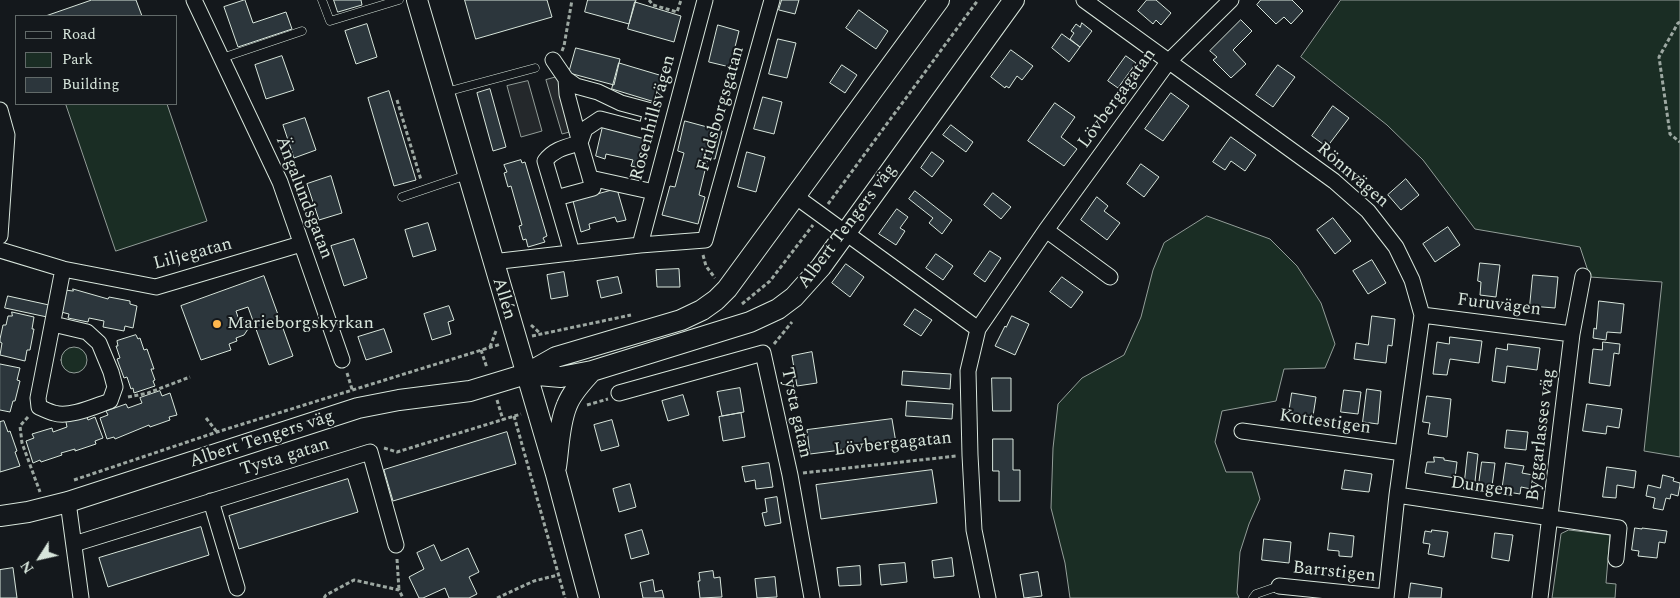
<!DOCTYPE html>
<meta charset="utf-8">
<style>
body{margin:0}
#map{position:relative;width:1680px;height:598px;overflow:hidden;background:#14181c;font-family:Spectral,serif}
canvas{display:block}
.legend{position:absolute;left:15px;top:15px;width:162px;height:90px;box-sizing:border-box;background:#14181c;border:1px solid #626a69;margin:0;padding:6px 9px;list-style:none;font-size:15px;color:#d8e6dc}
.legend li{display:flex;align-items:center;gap:10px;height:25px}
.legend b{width:25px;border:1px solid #626a69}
.north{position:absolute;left:15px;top:533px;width:50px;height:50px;-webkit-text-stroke:4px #14181c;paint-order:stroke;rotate:235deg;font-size:14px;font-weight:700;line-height:20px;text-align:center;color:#d8e6dc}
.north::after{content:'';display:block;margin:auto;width:18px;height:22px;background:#d8e6dc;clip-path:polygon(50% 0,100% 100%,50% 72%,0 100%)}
</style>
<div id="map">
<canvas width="1680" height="598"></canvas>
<ul class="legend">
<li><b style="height:6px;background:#14181c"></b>Road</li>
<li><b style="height:14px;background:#1a2d24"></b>Park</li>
<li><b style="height:14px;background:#2c363c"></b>Building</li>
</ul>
<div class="north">N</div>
</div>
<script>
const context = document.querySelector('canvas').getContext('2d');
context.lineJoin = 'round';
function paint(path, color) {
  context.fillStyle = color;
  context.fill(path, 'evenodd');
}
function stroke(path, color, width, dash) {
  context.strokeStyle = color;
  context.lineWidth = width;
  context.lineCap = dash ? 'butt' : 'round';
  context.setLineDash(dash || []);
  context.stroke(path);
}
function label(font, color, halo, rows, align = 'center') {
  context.font = font + ' Spectral,serif';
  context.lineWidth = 4;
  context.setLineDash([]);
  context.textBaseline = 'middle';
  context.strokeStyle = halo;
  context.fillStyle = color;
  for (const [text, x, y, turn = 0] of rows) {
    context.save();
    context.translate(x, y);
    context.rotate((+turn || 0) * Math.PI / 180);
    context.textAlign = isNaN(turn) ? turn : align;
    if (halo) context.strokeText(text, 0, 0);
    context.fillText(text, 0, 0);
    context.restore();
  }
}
const green = new Path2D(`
 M1341,0H1680V457L1644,451L1662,282L1590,277L1580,247L1475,229L1423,160L1387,125L1301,57Z
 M66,104H167L207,221L116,251Z
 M1207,216L1270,239L1297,266L1321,303L1335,344L1325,368L1284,369L1276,401L1222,411L1215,442L1226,472H1252L1260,499L1249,524L1240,552L1237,593L1239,598H1070L1065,563L1051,508L1053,448L1058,404L1082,378L1124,355L1141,317L1153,270L1164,243Z
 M61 360a13 13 0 1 1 26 0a13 13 0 1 1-26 0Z
 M1569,530L1610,535L1606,583L1616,584L1615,598H1552L1561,534Z`);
const parking = new Path2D(`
 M557,77L573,131L562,134L546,80Z
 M528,81L542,131L521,137L507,86Z`);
const building = new Path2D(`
 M92,0H136L142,16H46Z
 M245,0L253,23L286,12L292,29L238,47L224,7Z
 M334,0H361L362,5L338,12Z
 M465,0H547L552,17L476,39Z
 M588,0H636L629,24L585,12Z
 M782,0H799L795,14L779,10Z
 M1147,0H1156L1171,13L1161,25L1156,20L1153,24L1138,11Z
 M1261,0H1292L1303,11L1291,24L1284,17L1276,24L1257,5Z
 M635,2L681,16L674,42L628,29Z
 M859,10L888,31L876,49L846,28Z
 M1241,20L1252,31L1233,50L1246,64L1231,78L1213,60L1217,57L1210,51Z
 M1082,23L1092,31L1080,47L1070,39L1074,33L1071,31L1076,24L1080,27Z
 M367,24L377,57L356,64L345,31Z
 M718,25L739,31L730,67L709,62Z
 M1062,34L1080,47L1069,62L1052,48Z
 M778,39L796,43L787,78L769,74Z
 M576,48L620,59L614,85L569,73Z
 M1011,50L1033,66L1022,80L1017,76L1009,88L1006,86L1005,88L991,77Z
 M282,56L294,90L266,99L255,65Z
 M1126,56L1136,63L1118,88L1108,81Z
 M619,63L666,77L658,103L612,89Z
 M842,65L857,75L845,93L830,83Z
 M1278,65L1295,77L1273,107L1256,95Z
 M490,89L506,147L493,151L477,93Z
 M389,91L416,180L394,186L368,98Z
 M1171,93L1189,106L1163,141L1145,129Z
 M763,97L782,102L774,134L754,129Z
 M1055,103L1075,117L1061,137L1077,149L1064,166L1028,141Z
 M1333,106L1349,118L1327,147L1312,136Z
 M305,118L316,150L294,158L283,125Z
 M685,121L722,131L715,159L708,158L699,195L705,197L698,224L662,215L670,186L675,187L684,153L678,151Z
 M951,125L973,142L966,152L943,135Z
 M603,126L648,137L640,168L631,166L633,160L606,154L605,159L596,156Z
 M1231,137L1256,155L1245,171L1231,161L1225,170L1213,162Z
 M747,152L765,157L756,192L738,187Z
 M932,152L944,161L932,177L921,168Z
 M521,160L522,163L525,162L547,236L543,238L545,242L528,247L526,239L523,240L519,226L522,225L511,186L508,187L504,173L507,172L504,165Z
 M1141,164L1159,177L1144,197L1127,184Z
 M331,176L342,213L319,220L307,184Z
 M1406,179L1419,195L1401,210L1388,195Z
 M617,189L626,220L617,222L615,217L589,224L590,229L581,232L573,201Z
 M915,191L952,220L942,234L929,223L933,218L909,199Z
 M993,193L1011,207L1001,219L984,205Z
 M1097,197L1108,206L1104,211L1120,223L1107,240L1081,220Z
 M897,209L908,217L900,228L905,231L896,245L879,234Z
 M1333,218L1351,241L1335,254L1317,230Z
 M428,223L436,250L413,257L405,230Z
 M1448,227L1460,245L1435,262L1423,244Z
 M354,239L367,278L344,286L331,246Z
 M990,251L1001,258L985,282L974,274Z
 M936,254L953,266L943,280L926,268Z
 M1372,260L1386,283L1368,294L1353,271Z
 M1480,263L1500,265L1496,297L1480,295L1481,282L1478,281Z
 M846,264L864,277L850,297L832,283Z
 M679,269L680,287H657L656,270Z
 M564,272L568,296L551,299L547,275Z
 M1533,275L1558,277L1555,308L1530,306Z
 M264,276L293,356L269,365L248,307L236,311L238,317L244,320L248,329L244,335L236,338L237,341L229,344L231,350L201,360L181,306Z
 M618,277L622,293L601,298L597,281Z
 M1062,277L1083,292L1071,308L1050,292Z
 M73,289L108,299L109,297L130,301V304L137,306L133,328L125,326L124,331L103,327L104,321L89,318L88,322L68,318L69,314L61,312L65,290L73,291Z
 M8,296L49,305L47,317L5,308Z
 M1599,301L1624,304L1621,333L1607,332L1606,340L1593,338L1594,328L1596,329Z
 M449,306L454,320L448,322L451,334L432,340L424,314Z
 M915,309L932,320L921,336L904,325Z
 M12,312L34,317L32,329H34L30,350H27L25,361L0,355L2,343L0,342V339L3,325H6L8,316H12Z
 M1012,316L1029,324L1015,355L995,346L1005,326L1006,327Z
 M1372,316L1395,319L1392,346L1388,345L1386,363L1354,359L1356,343L1368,345Z
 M384,329L392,352L366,360L358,337Z
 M136,335L138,339L140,338L144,350L147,349L154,369H151L155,380L153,381L155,386L134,393L133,388L131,389L127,377L124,378L117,359L120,358L116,346H118L117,341Z
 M1450,337L1482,341L1479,363L1450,359L1447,375L1433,374L1437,342L1449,344Z
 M1603,342L1620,344L1619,354L1614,353L1610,386L1589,383L1593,349L1602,350Z
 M1508,344L1540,348L1537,370L1507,366L1505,383L1492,381L1496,348L1507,350Z
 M812,352L817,383L797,386L792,356Z
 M0,364L20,368L17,380L20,381L15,401H13L10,412L0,410Z
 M903,371L951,374L950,389L902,385Z
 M992,378H1011V411H993Z
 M740,388L744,412L722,416L717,392Z
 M1367,389L1381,391L1378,424L1363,422Z
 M1344,390L1361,392L1358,414L1341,412Z
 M160,391L162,396L170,393L177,415L169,417L170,420L150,427L149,425L115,439L114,437L107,439L100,418L108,415L106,411L126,404L128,408L142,403L140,398Z
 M1292,393L1316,397L1313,416L1289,413Z
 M683,395L689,415L668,421L662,401Z
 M1427,396L1451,399L1447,437L1428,434L1430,423L1423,422Z
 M907,401L953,404L952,419L906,416Z
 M1587,404L1622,409L1619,428L1607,426L1606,434L1583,431Z
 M741,413L745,437L723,441L719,417Z
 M86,415L88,420L95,417L103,438L95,441L96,444L75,451V449L61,453L62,455L41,462L40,460L33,463L26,441L34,438L32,434L52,428L53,432L67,427L66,422Z
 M892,419L896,443L810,454L807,430Z
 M612,420L619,446L601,451L594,425Z
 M4,421L8,432L10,431L17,451L15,452L20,466L0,472V422Z
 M1507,430L1528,432L1526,450L1505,448Z
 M507,432L516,464L393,501L384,470Z
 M993,439H1013V470H1020V501H999V471H993Z
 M1468,452L1478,454L1474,491L1464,489Z
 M1434,457L1444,458V460L1457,462L1455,478L1425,473L1427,462H1434Z
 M1482,462L1495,463L1492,486L1479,484Z
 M769,463L773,487L756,489L755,480L745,482L742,467Z
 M1506,463L1524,466L1522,473L1533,475L1531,489L1521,487L1520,494L1502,491Z
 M1607,467L1636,471L1634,488L1617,485L1616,498L1603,497Z
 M932,470L937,503L821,519L816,485Z
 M1345,470L1372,474L1369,492L1342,489Z
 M1663,475L1674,478L1673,481L1680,483V485L1678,496L1671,494L1670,499L1666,498L1663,510L1653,508L1655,498L1646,496L1648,485L1660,488Z
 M348,479L358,512L239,549L229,516Z
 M630,484L636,507L619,512L613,489Z
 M777,497L781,523L765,526L762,513L767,512L765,499Z
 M201,527L209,555L108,587L99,558Z
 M1635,528L1642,529V528L1667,531L1665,543L1659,542L1657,558L1638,556L1639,551L1632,550Z
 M642,530L649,554L631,559L625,535Z
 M1432,530L1448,532L1444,557L1428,554L1430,544L1423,543L1425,531L1431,532Z
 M1330,533L1354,536L1352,557L1339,556V551L1328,550Z
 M1495,533L1513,535L1509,561L1492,558Z
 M1264,539L1291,542L1289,563L1262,560Z
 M434,545L441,561L468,548L479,572L469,577L477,594L469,598H449L445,588L423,598H419L409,577L424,569L417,553Z
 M952,558L954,576L934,578L932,561Z
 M905,563L907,582L881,585L879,565Z
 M860,566L861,585L839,586L837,568Z
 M13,568L17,598H0V570Z
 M713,571L714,578L720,577L722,597L700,598L698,581H700L699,573Z
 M1038,572L1042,596L1024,598L1020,575Z
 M775,577L777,597L757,598L755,579Z
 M653,580L655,592L662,590L664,598H643L640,583Z
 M1411,583L1442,588L1441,598H1409Z`);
const path = new Path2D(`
 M649,0L653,5L677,12L681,0
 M1680,22L1678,23L1659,57L1670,134L1680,142
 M562,51L564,46L572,0
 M397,100L421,180
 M828,204L978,0
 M703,255L706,266L715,278
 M742,304L770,281L813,225
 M531,325L541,334
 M532,336L631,315
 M774,344L792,322
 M490,347L496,331
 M481,350L487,368
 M347,373L352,389
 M128,397L148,393L190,377
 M497,400L503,420
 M587,405L608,399
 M514,416L565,598
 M28,417L20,426L22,443L40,492
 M206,418L217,432
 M384,448L397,452L521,414
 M803,473L956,456
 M74,480L217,432L501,344
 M397,559L399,590
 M324,598L326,595L354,580L399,590L403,598
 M497,598L534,581L558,575`);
const lane = new Path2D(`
 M322,0L330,21L399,0
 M222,58L302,31
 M446,92L535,68
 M402,197L467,175
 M1253,598L1256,594L1279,586`);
const street = new Path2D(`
 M194,0L280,182L342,360
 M1084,0L1334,181L1368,211L1396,247L1412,280L1422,315L1397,495L1386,598
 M553,60L566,79L576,86L598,92L621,103L651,111L646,131L600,119L585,129L580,143L593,188L556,198L545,161C554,149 566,147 580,143L567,94L566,79
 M0,110L7,135L0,236
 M590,178L654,192
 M795,196L978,329
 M556,198L572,253
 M1046,230L1110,277
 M640,245L705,0
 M0,250L63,269L156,287L301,244
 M492,262L640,245L705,240L772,0
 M1422,315L1572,334
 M53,324L87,332L99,343L111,372L115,387L110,401C95,406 70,418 54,413C49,412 44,409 39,407L38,398L63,269
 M619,393L763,353L790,475L812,598
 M1242,431L1403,453
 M1397,495L1619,528L1616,559
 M211,501L237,588
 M68,502L81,598
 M74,544L370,452L396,545
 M1279,586L1386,597
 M988,598L974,530L970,455L968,371L978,329L1046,230L1169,61L1231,0
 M1540,598L1572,334L1583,276`);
const secondary = new Path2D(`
 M417,0L556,474L589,598
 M526,374L561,377L592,371L750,322L778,309L794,297L821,267L1014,0
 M556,467C559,447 559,424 567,405C572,392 583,381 592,371
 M0,516L28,512L68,502L358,408L399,400L470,391L526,374L556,357L681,320L702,310L716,300L727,289L939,0`);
const markers = [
 [217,324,5,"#ffb74d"]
];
const streetNames = [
 ["Lövbergagatan",1118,99,-54],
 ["Fridsborgsgatan",722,109,-74],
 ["Rosenhillsvägen",654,118,-75],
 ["Rönnvägen",1352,176,41],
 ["Ängalundsgatan",303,198,69],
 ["Albert Tengers väg",848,227,-53],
 ["Liljegatan",193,255,-15],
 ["Allén",503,299,73],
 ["Furuvägen",1499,306,7],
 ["Tysta gatan",795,413,78],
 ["Kottestigen",1325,423,8],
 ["Byggarlasses väg",1542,435,-83],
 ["Albert Tengers väg",262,440,-18],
 ["Lövbergagatan",893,445,-6],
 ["Tysta gatan",285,458,-17],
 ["Dungen",1482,488,8],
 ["Barrstigen",1334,573,6]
];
const poiNames = [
 ["Marieborgskyrkan",227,324]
];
paint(green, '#1a2d24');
stroke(green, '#939e99', 1);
paint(parking, '#24282b');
stroke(parking, '#939e99', 1);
paint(building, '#2c363c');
stroke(building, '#d8e6dc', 1);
stroke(lane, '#d8e6dc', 9);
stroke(street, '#d8e6dc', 17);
stroke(secondary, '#d8e6dc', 22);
stroke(path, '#9da8a2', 3, [4, 2.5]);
stroke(lane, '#14181c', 8);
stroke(street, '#14181c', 15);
stroke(secondary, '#14181c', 20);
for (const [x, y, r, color] of markers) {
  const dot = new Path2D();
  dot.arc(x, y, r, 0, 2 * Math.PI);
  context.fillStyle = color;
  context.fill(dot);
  stroke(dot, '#14181c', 2);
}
label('18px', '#d8e6dc', '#14181c', streetNames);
label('18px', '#d8e6dc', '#14181c', poiNames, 'left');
</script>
